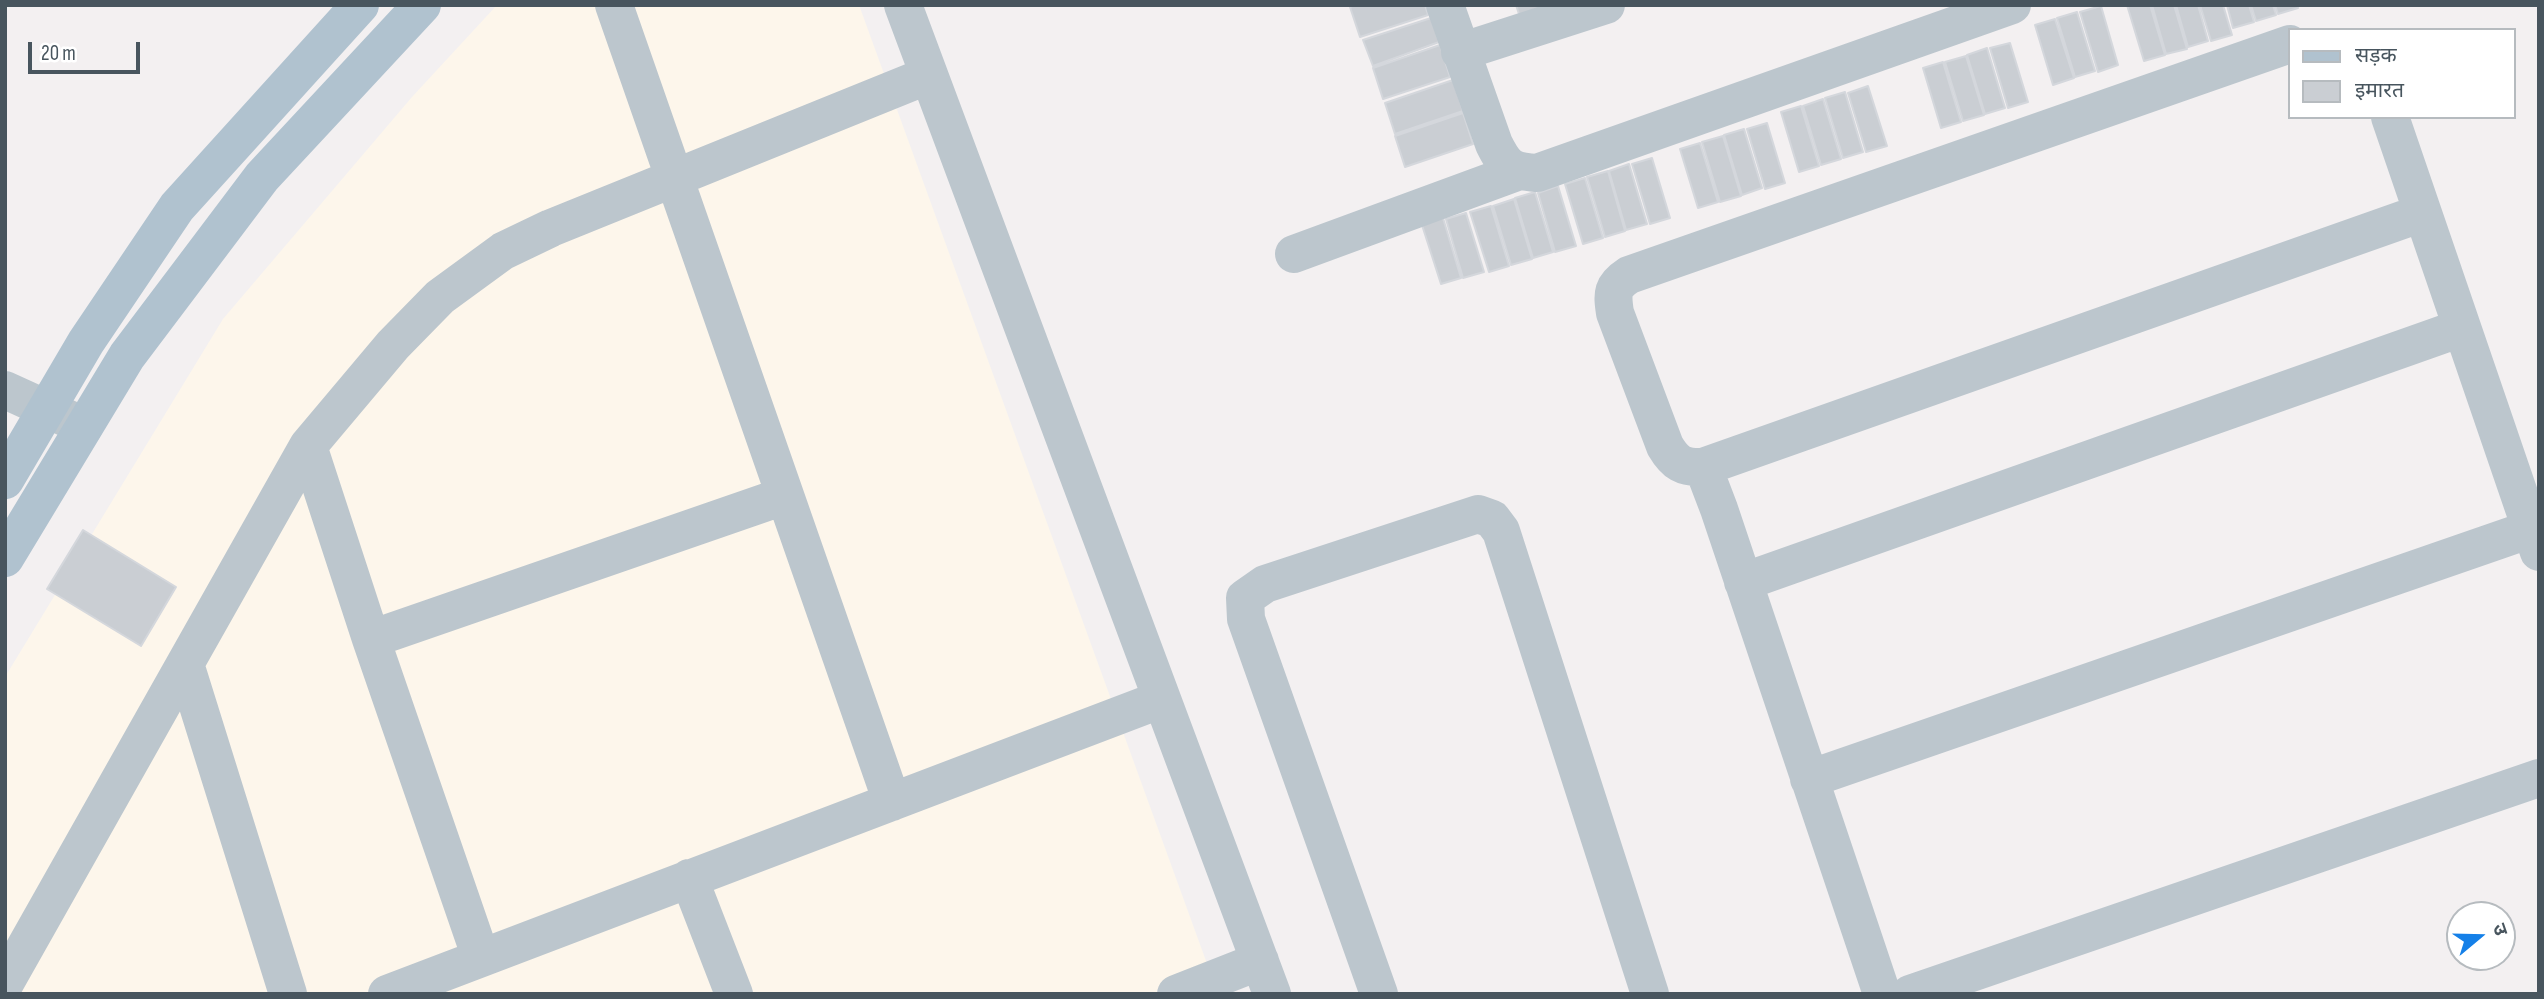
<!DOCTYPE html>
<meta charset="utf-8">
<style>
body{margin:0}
#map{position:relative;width:2544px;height:999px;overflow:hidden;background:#f3f0f1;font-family:"Sofia Sans Condensed","Noto Sans Devanagari",sans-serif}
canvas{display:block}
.frame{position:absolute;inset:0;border:7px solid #48555e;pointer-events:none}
.legend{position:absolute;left:2288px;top:28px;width:228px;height:91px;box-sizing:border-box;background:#fff;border:2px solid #b6bbbf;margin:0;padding:9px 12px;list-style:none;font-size:21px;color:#48555e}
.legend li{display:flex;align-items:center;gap:14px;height:35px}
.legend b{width:35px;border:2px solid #b6bbbf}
.north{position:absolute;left:2446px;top:901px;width:70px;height:70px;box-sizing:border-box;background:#fff;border:2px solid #b6bbbf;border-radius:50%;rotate:71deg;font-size:19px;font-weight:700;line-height:28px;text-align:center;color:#48555e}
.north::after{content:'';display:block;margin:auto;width:24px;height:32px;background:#1580e8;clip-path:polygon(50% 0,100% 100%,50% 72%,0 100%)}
.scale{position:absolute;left:28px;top:42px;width:112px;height:32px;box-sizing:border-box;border:4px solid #48555e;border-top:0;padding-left:9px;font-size:21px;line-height:24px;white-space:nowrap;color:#48555e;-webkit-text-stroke:5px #fff;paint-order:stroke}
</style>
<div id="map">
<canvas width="2544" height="999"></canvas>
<div class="frame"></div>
<ul class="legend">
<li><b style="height:9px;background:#b0c2cf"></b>सड़क</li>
<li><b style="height:19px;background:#caced3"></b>इमारत</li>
</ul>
<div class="north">उ</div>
<div class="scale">20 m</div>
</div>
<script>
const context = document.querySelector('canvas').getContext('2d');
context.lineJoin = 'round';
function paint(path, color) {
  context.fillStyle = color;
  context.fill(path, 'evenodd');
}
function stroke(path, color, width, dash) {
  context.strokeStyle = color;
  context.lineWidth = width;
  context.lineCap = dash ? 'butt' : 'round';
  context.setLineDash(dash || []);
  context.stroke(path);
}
const commercial = new Path2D(`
 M497,5H859L1218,994H5V677L223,319L412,97Z`);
const building = new Path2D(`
 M1355,5H1425L1428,15L1360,37L1350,7Z
 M1516,5H1567L1521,20Z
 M2127,5H2150L2165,55L2144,61Z
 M2152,5H2174L2187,49L2166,54Z
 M2176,5H2198L2208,41L2188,47Z
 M2200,5H2223L2232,35L2211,41Z
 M2227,5H2249L2254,22L2233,28Z
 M2251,5H2273L2276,15L2256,21Z
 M2275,5H2297L2298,8L2278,14Z
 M2101,6L2118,65L2098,72L2080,12Z
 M2077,12L2095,71L2075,77L2057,18Z
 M1431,18L1439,42L1373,66L1363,40Z
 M2055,19L2074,78L2053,85L2035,25Z
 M2010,43L2028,102L2008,108L1990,48Z
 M1440,45L1450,77L1383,99L1373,68Z
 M1987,48L2005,108L1985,114L1967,55Z
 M1966,56L1984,115L1963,121L1945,62Z
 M1943,62L1961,122L1941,128L1923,68Z
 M1453,80L1463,111L1395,134L1385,103Z
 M1868,86L1887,146L1866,152L1848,93Z
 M1845,92L1863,152L1843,158L1825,98Z
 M1823,99L1841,159L1821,165L1803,106Z
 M1801,106L1819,166L1799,172L1781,112Z
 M1463,113L1473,144L1405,167L1395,136Z
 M1767,123L1785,183L1765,189L1747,129Z
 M1744,129L1762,188L1742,195L1724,135Z
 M1723,136L1741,196L1720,202L1702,142Z
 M1700,143L1718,202L1698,208L1680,149Z
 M1652,158L1670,218L1650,224L1632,164Z
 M1629,164L1647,224L1626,230L1609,171Z
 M1608,171L1625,231L1605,237L1587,177Z
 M1585,178L1603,238L1583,244L1565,184Z
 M1558,186L1576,246L1555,252L1538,193Z
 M1535,192L1553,252L1533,258L1515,198Z
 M1514,199L1532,259L1511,265L1493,206Z
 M1491,206L1509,266L1489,272L1470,212Z
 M1466,213L1484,272L1463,278L1446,219Z
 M1443,218L1461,278L1441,284L1422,225Z
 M83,530L176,587L141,646L47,589Z`);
const minor = new Path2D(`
 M614,5L892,802
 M903,5L1272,994
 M1445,5L1494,144C1506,168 1511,171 1537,173L2012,5
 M2290,44L1629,275C1612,286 1612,293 1615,313L1665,446C1675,463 1683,468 1703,467L2422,213
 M1460,52L1606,5
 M2390,117L2539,552
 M1294,254L1517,172
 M5,390L84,426
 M308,446L371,639L481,958
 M1703,467L1719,509L1882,994
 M1743,582L2461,328
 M371,639L784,496
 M185,664L288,994
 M1809,779L2531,529
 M689,878L734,994
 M5,983L308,446L393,345L440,297L503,251L551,228L929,75
 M387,994L1162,699
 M1176,994L1260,961
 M1379,994L1246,619L1245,598L1265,584L1478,514L1492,519L1501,531L1650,994
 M1910,994L2539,778`);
const major = new Path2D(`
 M5,480L86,342L177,207L360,5
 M5,558L127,356L262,177L422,5`);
paint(commercial, '#fdf6eb');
paint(building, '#caced3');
stroke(building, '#d4d7dc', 2);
stroke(minor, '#bcc6cd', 38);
stroke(major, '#b0c2cf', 38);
</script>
